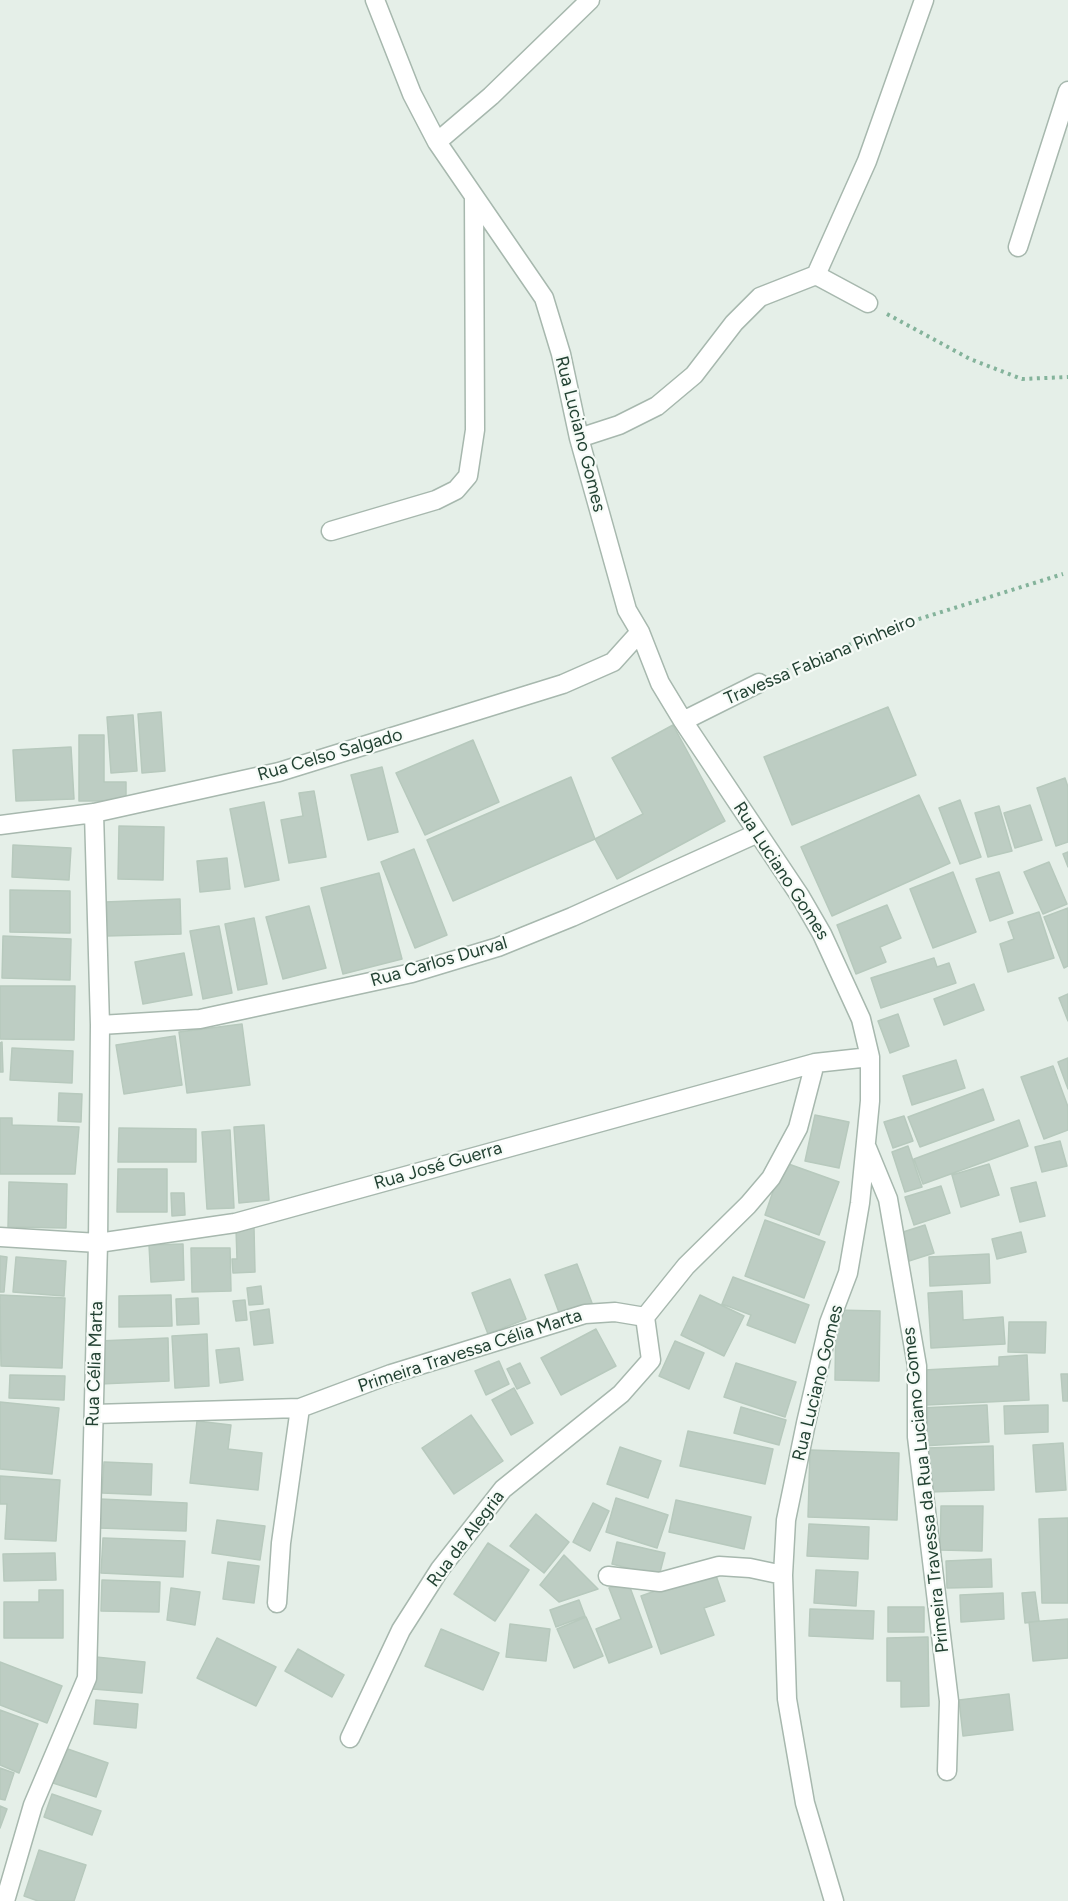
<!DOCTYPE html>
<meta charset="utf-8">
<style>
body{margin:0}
canvas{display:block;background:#e5efe8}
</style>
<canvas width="1068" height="1901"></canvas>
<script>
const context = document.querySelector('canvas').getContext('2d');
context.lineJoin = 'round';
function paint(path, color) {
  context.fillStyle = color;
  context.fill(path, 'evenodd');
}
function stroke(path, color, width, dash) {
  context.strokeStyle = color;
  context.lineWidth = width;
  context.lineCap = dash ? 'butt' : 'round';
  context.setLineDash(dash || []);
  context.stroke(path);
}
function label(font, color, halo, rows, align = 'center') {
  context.font = font + ' Figtree,sans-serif';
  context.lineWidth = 4.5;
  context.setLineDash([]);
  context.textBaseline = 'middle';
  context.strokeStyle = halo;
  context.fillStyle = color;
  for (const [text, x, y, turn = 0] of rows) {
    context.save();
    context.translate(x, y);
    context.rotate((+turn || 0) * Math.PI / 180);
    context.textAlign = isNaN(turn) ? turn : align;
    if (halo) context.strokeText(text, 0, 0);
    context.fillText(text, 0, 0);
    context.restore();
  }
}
const building = new Path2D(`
 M888,707L916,775L792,825L764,757Z
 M161,712L165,771L142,773L138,714Z
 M133,715L137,771L111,773L107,717Z
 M673,725L725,821L617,879L595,839L643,814L612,758Z
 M79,735H104V782H126V801H79Z
 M473,740L499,802L425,835L396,773Z
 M71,747L74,799L16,801L13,750Z
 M382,767L398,832L368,840L351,775Z
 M571,777L595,839L453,901L427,840Z
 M1065,778L1068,787V842L1056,846L1037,788Z
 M314,791L326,857L289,863L281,820L303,816L299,793Z
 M919,795L950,863L832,916L801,847Z
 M960,800L981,857L960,864L939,808Z
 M264,802L279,880L245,887L230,809Z
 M1030,805L1042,840L1015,848L1004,813Z
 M999,806L1012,851L988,857L975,813Z
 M119,826L164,827L163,880L118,879Z
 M13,845L71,848L69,880L12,877Z
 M414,849L447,935L415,948L381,862Z
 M1068,852V867L1063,854Z
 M227,858L230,889L200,892L197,861Z
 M1049,862L1067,904L1043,914L1024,872Z
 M953,872L976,932L933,948L910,889Z
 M999,872L1013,913L990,921L976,879Z
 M379,873L402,959L343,974L321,888Z
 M10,890L70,891V933L10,932Z
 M180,899L181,934L106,936L105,902Z
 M887,905L901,938L880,947L886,962L856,974L837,925Z
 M309,906L326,968L283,979L266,917Z
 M1068,908V966L1064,968L1044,917Z
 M1039,912L1054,958L1008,972L1000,944L1014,939L1008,922Z
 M254,918L267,984L238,990L225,924Z
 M219,926L232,993L203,999L190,931Z
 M3,936L71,939L70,980L2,978Z
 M184,953L192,995L143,1004L135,962Z
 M934,958L937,967L949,963L956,983L881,1008L871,978Z
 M974,984L984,1010L944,1025L934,999Z
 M0,986H75L74,1040L0,1039Z
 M1068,994V1021L1059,998Z
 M898,1014L909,1046L890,1053L878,1021Z
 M242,1024L250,1085L187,1093L179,1032Z
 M175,1036L182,1085L124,1094L116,1045Z
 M2,1042L3,1072H0V1043Z
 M12,1048L73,1051L72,1083L10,1080Z
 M1068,1058V1089L1058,1062Z
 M956,1060L965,1088L912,1105L903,1076Z
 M1053,1066L1068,1107V1130L1044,1139L1021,1077Z
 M983,1089L994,1120L920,1147L908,1117Z
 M59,1093L82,1094L81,1122L58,1121Z
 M815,1115L849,1122L839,1168L805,1161Z
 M904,1116L913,1141L893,1148L884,1122Z
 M0,1118H12V1125L79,1127L75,1174H0Z
 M1019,1120L1028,1146L923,1184L914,1159Z
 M264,1125L269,1200L239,1203L234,1127Z
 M119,1128L196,1129V1162H118Z
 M230,1130L234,1208L207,1209L202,1132Z
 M1060,1141L1067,1166L1042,1172L1035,1147Z
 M908,1146L922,1187L905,1192L892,1152Z
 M783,1162L839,1182L819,1235L765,1215Z
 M989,1164L999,1195L961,1207L952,1175Z
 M118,1169H167V1212H117Z
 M9,1182L67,1184L66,1228L8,1227Z
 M1036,1182L1045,1216L1020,1222L1011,1188Z
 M941,1186L950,1213L914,1225L905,1197Z
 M171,1193H184L185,1215L172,1216Z
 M765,1220L825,1242L804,1298L745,1276Z
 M925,1225L934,1253L909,1261L900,1233Z
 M254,1228L255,1272L233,1273L232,1259H237L236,1229Z
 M1021,1232L1026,1252L997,1259L992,1239Z
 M183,1244L184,1280L151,1282L149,1245Z
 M191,1248H230L231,1291L192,1292Z
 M989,1254L990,1283L930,1286L929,1257Z
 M0,1256L7,1257L4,1292H0Z
 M16,1257L66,1261L64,1296L13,1292Z
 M577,1264L592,1303L560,1315L545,1275Z
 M733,1277L809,1305L795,1343L747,1325L751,1315L722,1304Z
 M510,1279L526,1319L488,1334L472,1293Z
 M261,1286L263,1304L249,1305L247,1288Z
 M962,1291L963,1320L1003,1317L1005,1344L931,1348L928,1293Z
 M0,1295L65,1298L62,1368L1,1366Z
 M171,1295L172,1326L119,1327V1296Z
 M700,1295L744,1316L724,1356L681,1335Z
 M198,1298L199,1324L177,1325L176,1299Z
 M245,1300L247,1320L236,1321L233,1301Z
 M269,1309L273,1343L254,1345L250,1312Z
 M836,1310L880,1311L879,1381L835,1380Z
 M1009,1322H1046L1045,1353L1008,1352Z
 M596,1329L616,1366L561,1395L541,1358Z
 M207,1334L209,1386L175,1388L172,1336Z
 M168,1338L169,1381L100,1384L99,1341Z
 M675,1341L704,1353L689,1389L659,1376Z
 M239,1348L243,1380L220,1383L216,1350Z
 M1027,1355L1029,1400L926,1405L924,1370L999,1366V1357Z
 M499,1361L509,1384L486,1395L475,1371Z
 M520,1363L530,1383L517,1389L507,1369Z
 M736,1363L796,1382L785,1417L724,1397Z
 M1061,1374H1068V1401H1063Z
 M10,1375L65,1376L64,1400L9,1398Z
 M514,1388L533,1423L511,1435L492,1400Z
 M0,1402L59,1408L52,1474L0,1469Z
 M987,1405L989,1442L922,1446L920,1408Z
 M1048,1405V1432L1005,1434L1004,1406Z
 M741,1407L786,1420L779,1445L734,1433Z
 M471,1415L503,1461L454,1494L422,1448Z
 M197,1421L231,1425L228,1449L262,1453L258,1490L190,1483Z
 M688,1431L773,1449L765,1484L680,1466Z
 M1063,1443L1066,1490L1036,1492L1033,1445Z
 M993,1446L994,1490L928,1492L927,1448Z
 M620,1447L661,1461L648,1498L607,1484Z
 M810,1450L899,1453L897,1520L808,1517Z
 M104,1462L152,1464L151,1495L102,1493Z
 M0,1476L60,1480L56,1541L5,1539L7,1504H0Z
 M616,1498L668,1515L657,1548L606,1532Z
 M100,1499L187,1503L186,1531L99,1528Z
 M676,1500L751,1517L744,1549L669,1532Z
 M593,1503L609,1511L590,1551L573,1542Z
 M941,1506H983L982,1551L940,1550Z
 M536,1514L569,1542L544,1573L510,1546Z
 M1068,1518V1603H1042L1039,1519Z
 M217,1520L265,1526L260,1560L212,1553Z
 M809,1524L869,1527L868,1559L807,1556Z
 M103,1538L185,1541L183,1577L101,1573Z
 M617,1542L665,1553L659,1576L612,1564Z
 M488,1543L529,1570L495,1621L454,1594Z
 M55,1553L56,1580L4,1581L3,1554Z
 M564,1555L598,1589L559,1602L540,1585Z
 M991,1559L992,1587L947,1588L946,1561Z
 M228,1562L259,1566L254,1603L223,1599Z
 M714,1570L725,1601L704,1608L714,1635L661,1654L641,1596Z
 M816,1570L858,1572L856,1606L814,1603Z
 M102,1580L160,1582L159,1612L101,1611Z
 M628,1582L652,1647L609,1663L596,1629L621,1619L609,1588Z
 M171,1588L200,1592L195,1625L167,1620Z
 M39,1590H63V1638H4V1602H39Z
 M1035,1592L1039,1621L1025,1623L1022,1593Z
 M1003,1593L1004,1619L961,1622L960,1595Z
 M579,1600L585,1616L556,1627L550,1610Z
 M888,1607H924V1632H888Z
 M810,1609L874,1611L873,1639L809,1636Z
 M586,1617L603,1656L574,1668L557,1629Z
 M1068,1619V1658L1033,1661L1029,1622Z
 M510,1624L550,1629L546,1661L506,1657Z
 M441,1629L499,1653L483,1690L425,1666Z
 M928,1637L929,1706L901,1707V1681H887V1638Z
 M217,1638L276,1667L256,1706L197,1678Z
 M298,1649L344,1675L332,1697L285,1671Z
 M96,1657L145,1662L142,1693L93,1689Z
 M0,1662L62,1686L47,1723L0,1705Z
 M1009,1694L1013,1730L963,1736L959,1700Z
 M96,1700L138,1704L136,1728L94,1724Z
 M0,1710L38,1724L19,1773L0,1765Z
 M62,1747L108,1763L96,1797L50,1782Z
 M0,1768L14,1773L5,1800L0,1799Z
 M52,1794L101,1811L92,1835L44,1817Z
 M0,1806L7,1809L0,1828Z
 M39,1850L86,1865L74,1901H38L24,1896Z`);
const path = new Path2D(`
 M887,314L970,359L1022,379L1068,377
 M779,674L887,629L1063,574`);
const minor = new Path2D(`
 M375,0L412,94L437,142L544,298L561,354L579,438L627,610L640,632L660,683L683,721L800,896L822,934L861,1019L870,1057V1101L860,1203L848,1273L829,1323L806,1423L786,1520L783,1575L787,1699L805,1803L834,1901
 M437,142L491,96L590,0
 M1018,247L1068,91
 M816,275L867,161L924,0
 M579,438L619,425L657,406L694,375L734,323L760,297L816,275L868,303
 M331,531L436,500L456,490L468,476L475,430L474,197
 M683,721L759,683
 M0,825L94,813L279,772L563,684L613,662L640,632
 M100,1025L200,1019L412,973L498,947L572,917L758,833
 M867,1148L888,1199L917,1366V1437L949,1701L947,1771
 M0,1237L98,1243L235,1223L815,1063L870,1057
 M645,1317L686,1266L748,1205L771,1178L798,1128L815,1063
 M94,1414L300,1408L391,1374L585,1314L615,1312L645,1317
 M608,1576L660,1582L719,1566L750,1568L783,1575
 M277,1603L281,1543L300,1408
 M350,1738L401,1630L440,1569L503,1489L621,1394L651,1360L645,1317
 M5,1901L33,1805L87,1678L98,1243L100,1025L94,813`);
const streetNames = [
 ["Rua Luciano Gomes",580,434,76],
 ["Travessa Fabiana Pinheiro",820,660,-23],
 ["Rua Celso Salgado",330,755,-16],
 ["Rua Luciano Gomes",781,871,57],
 ["Rua Carlos Durval",439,962,-16],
 ["Rua José Guerra",438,1166,-16],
 ["Primeira Travessa Célia Marta",470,1351,-18],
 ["Rua Célia Marta",95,1364,-88],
 ["Rua Luciano Gomes",818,1383,-76],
 ["Primeira Travessa da Rua Luciano Gomes",926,1490,-96],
 ["Rua da Alegria",466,1539,-53]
];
paint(building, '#bdcdc3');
stroke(building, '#b7c9bd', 1.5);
stroke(minor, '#a7b8ae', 21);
stroke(path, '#84b39b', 4, [3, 4.5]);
stroke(minor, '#fff', 18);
label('18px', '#234233', '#f6fbf7', streetNames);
</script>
